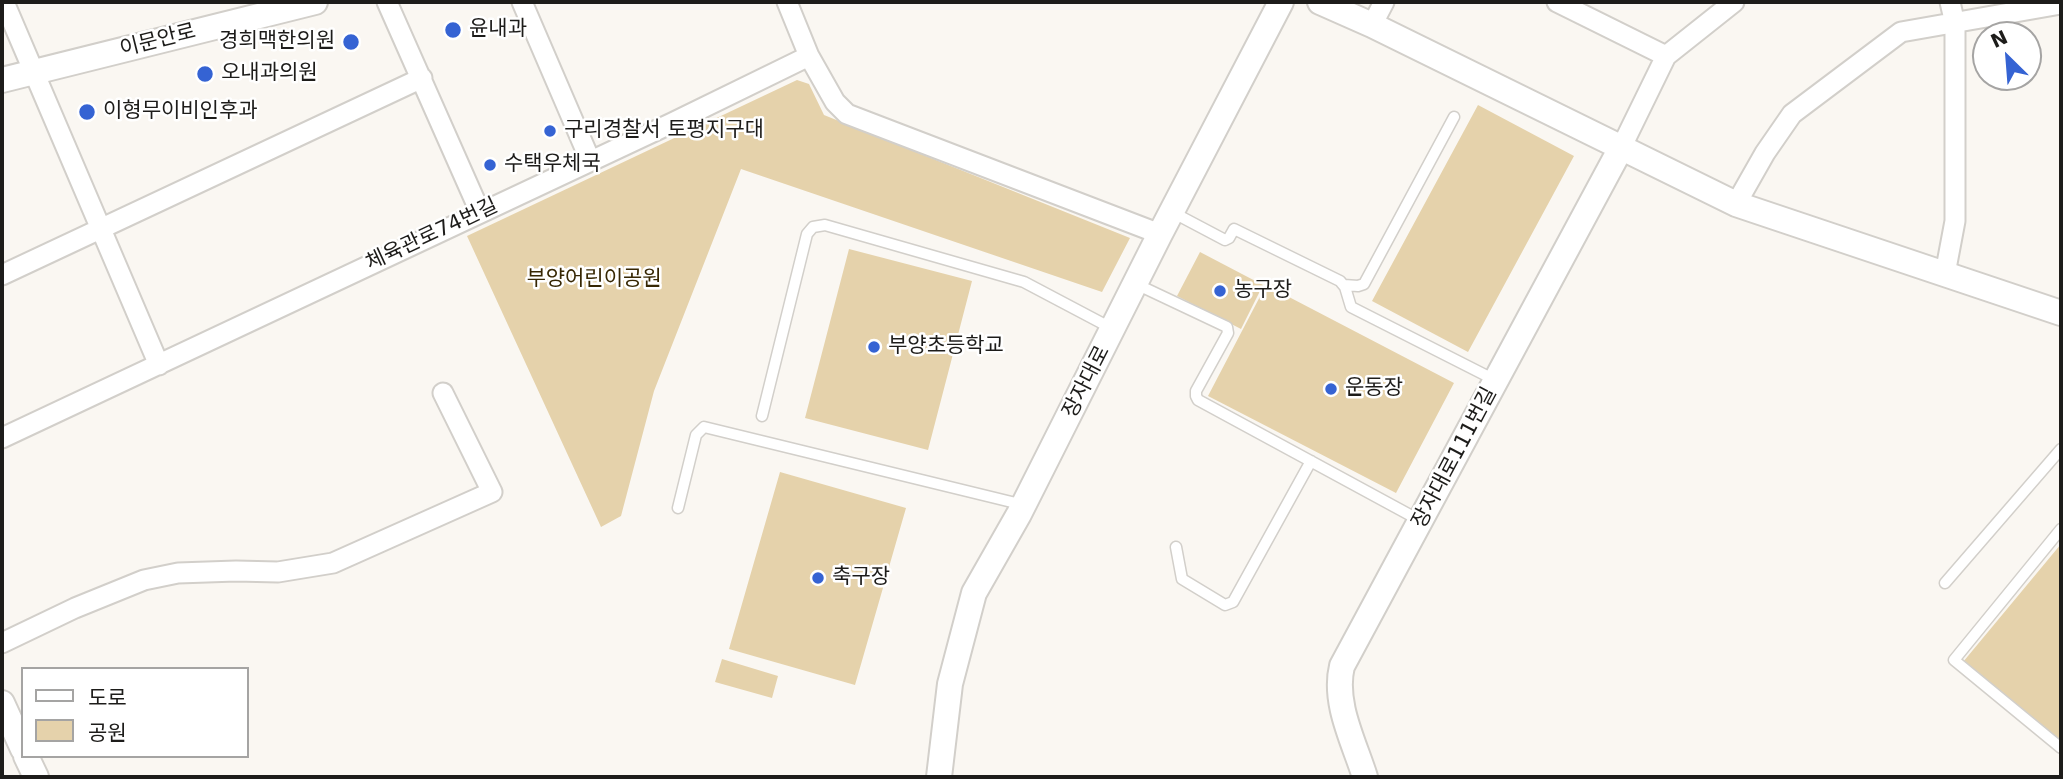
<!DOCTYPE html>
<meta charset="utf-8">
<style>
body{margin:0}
#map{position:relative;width:2063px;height:779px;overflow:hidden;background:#faf7f2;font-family:"DejaVu Sans","Noto Sans KR",sans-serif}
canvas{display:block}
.frame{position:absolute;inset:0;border:4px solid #1d1c1a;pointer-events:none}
.legend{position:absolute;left:21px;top:667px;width:228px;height:91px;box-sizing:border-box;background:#fff;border:2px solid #a5a4a3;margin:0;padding:9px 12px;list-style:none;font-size:21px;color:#1d1c1a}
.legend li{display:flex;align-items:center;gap:14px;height:35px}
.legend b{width:35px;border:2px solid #a5a4a3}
.north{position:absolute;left:1972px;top:21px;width:70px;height:70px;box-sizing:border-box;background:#fff;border:2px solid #a5a4a3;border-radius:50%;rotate:335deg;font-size:19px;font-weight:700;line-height:28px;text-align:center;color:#1d1c1a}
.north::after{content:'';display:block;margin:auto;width:24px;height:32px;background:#3563d3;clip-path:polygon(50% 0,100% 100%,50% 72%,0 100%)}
</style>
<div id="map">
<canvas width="2063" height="779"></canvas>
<div class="frame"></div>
<ul class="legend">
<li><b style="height:9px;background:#fff"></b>도로</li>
<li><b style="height:19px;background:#e5d2ab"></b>공원</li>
</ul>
<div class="north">N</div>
</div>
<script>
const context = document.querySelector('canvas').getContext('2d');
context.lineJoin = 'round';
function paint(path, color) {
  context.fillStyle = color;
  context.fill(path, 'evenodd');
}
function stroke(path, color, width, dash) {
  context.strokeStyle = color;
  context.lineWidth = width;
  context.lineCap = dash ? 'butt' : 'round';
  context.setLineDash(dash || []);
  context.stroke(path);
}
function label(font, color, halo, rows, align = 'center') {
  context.font = font + ' "DejaVu Sans","Noto Sans KR",sans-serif';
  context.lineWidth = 5;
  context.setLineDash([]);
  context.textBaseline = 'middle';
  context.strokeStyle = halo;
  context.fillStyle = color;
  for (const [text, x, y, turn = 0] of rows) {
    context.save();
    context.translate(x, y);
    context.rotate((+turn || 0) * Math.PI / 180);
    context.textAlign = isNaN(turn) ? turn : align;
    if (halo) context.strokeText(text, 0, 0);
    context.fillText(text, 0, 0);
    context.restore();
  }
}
const green = new Path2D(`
 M797,80L809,84L824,115L1130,238L1102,292L741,169L654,391L621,516L601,527L467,236Z
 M1478,105L1574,156L1468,352L1372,301Z
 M849,249L972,281L928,450L805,418Z
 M1200,252L1263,285L1241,329L1177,296Z
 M1266,285L1454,383L1396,493L1208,396Z
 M780,472L906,508L855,685L729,649Z
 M2061,544V743L1963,662Z
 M722,659L778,676L772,698L715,682Z`);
const service = new Path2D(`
 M1172,212L1225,240L1229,238L1234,229L1340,281L1345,287L1351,307L1495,380
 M1136,284L1227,327L1228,333L1196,391V396L1198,400L1421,521
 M1344,285L1358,286L1364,284L1454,117
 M762,416L807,234L813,227L825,225L1024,282L1113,329
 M678,508L696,435L704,427L1024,505
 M2061,529L1954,660L2061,748
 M1176,547L1182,579L1225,605L1233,602L1311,461
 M1945,583L2061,449`);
const minor = new Path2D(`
 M4,2L159,365
 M387,2L480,212
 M522,2L590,160
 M1557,2L1666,56
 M1372,25L1384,2
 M809,56L835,102L847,114L1160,234
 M1622,146L1666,56L1734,2
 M1736,204L1765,153L1792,114L1901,32L2061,4
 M1945,274L1955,221V24L1950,2
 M2,275L422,78
 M2,438L672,123L809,56L787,2
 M2,643L75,608L144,580L178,573L236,571L278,572L333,563L492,492L443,393`);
const tertiary = new Path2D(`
 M1320,2L1372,25L1736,204L2061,313
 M2,80L315,2
 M2,703L23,749
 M26,756L36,777
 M939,777L950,684L974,593L1019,514L1160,234L1281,2
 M1365,777C1354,742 1333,703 1342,666L1622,146`);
const markers = [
 [453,30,9,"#3563d3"],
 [351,42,9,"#3563d3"],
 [205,74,9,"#3563d3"],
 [87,112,9,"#3563d3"],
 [550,131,7,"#3563d3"],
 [490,165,7,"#3563d3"],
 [1220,291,7,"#3563d3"],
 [874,347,7,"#3563d3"],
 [1331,389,7,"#3563d3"],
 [818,578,7,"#3563d3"]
];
const poiNames = [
 ["윤내과",469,30],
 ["경희맥한의원",335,42,"right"],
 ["오내과의원",221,74],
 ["이형무이비인후과",103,112],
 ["구리경찰서 토평지구대",564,131],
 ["수택우체국",504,165],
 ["농구장",1234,291],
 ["부양초등학교",888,347],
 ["운동장",1345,389],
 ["축구장",832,578]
];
const streetNames = [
 ["이문안로",158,41,-14],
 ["체육관로74번길",432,235,-25],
 ["장자대로",1087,382,-63],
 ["장자대로111번길",1455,458,-62]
];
const parkNames = [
 ["부양어린이공원",594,280]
];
paint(green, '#e5d2ab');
stroke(service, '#d2cfca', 13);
stroke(minor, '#d2cfca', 23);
stroke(tertiary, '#d2cfca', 28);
stroke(service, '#fff', 10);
stroke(minor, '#fff', 19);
stroke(tertiary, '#fff', 24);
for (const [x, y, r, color] of markers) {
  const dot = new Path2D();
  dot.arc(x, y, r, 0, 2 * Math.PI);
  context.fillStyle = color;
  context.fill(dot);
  stroke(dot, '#fff', 2.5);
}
label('21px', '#1d1c1a', '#fff', poiNames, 'left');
label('21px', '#1d1c1a', '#fff', streetNames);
label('21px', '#372703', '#fff', parkNames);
</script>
